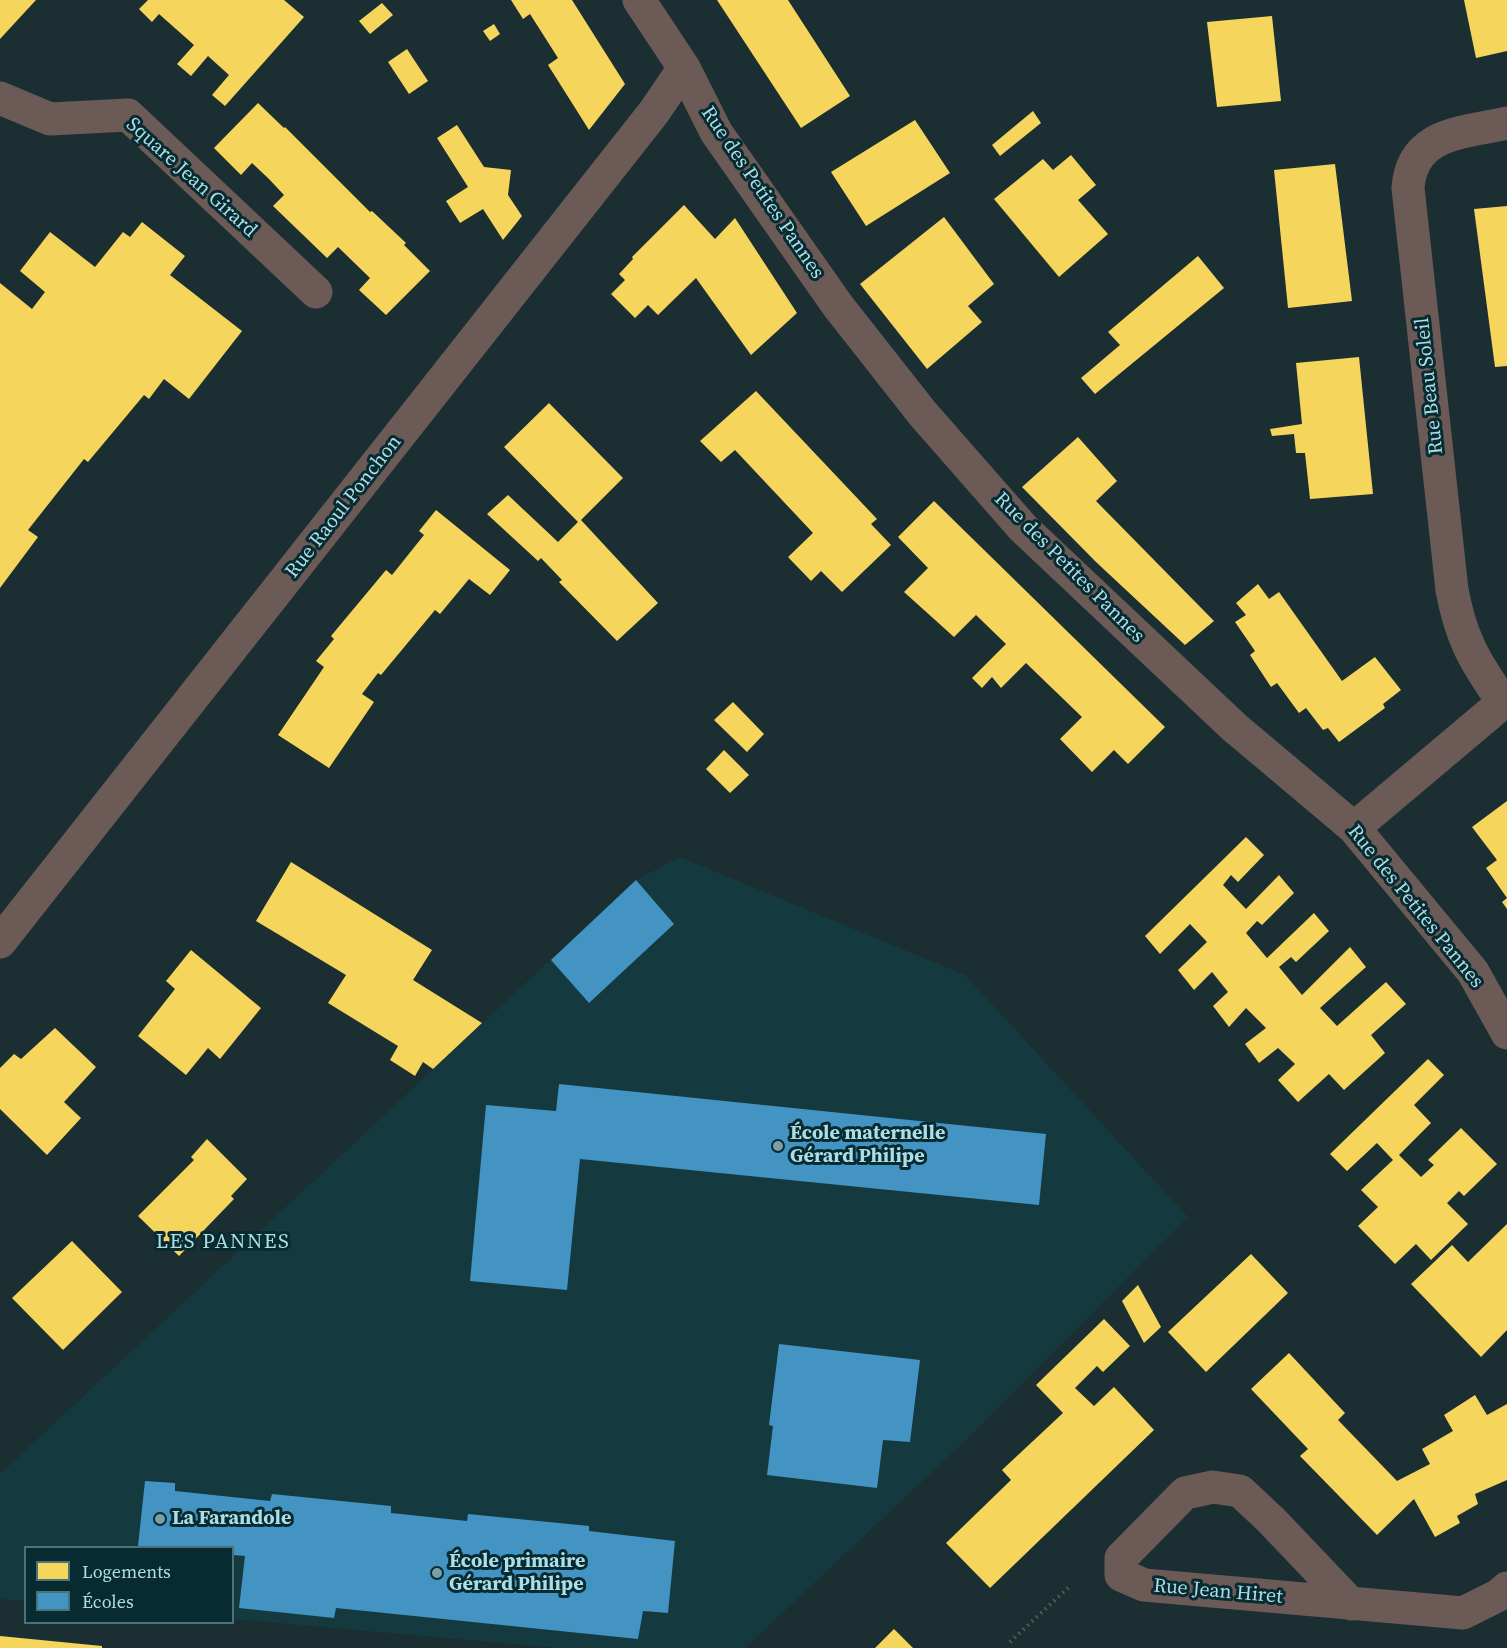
<!DOCTYPE html>
<meta charset="utf-8">
<style>
body{margin:0}
#map{position:relative;width:1507px;height:1648px;overflow:hidden;background:#1b2f32;font-family:"Source Serif 4",serif}
canvas{display:block}
.legend{position:absolute;left:24px;top:1546px;width:210px;height:78px;box-sizing:border-box;background:#072b31;border:2px solid #497279;margin:0;padding:8px 10px;list-style:none;font-size:18px;color:#addde6}
.legend li{display:flex;align-items:center;gap:12px;height:30px}
.legend b{width:30px;border:2px solid #497279}
</style>
<div id="map">
<canvas width="1507" height="1648"></canvas>
<ul class="legend">
<li><b style="height:16px;background:#f6d55c"></b>Logements</li>
<li><b style="height:16px;background:#4393c3"></b>Écoles</li>
</ul>
</div>
<script>
const context = document.querySelector('canvas').getContext('2d');
context.lineJoin = 'round';
function paint(path, color) {
  context.fillStyle = color;
  context.fill(path, 'evenodd');
}
function stroke(path, color, width, dash) {
  context.strokeStyle = color;
  context.lineWidth = width;
  context.lineCap = dash ? 'butt' : 'round';
  context.setLineDash(dash || []);
  context.stroke(path);
}
function label(font, color, halo, rows, align = 'center') {
  context.font = font + ' "Source Serif 4",serif';
  context.lineWidth = 6;
  context.setLineDash([]);
  context.textBaseline = 'middle';
  context.strokeStyle = halo;
  context.fillStyle = color;
  for (const [text, x, y, turn = 0] of rows) {
    context.save();
    context.translate(x, y);
    context.rotate((+turn || 0) * Math.PI / 180);
    context.textAlign = isNaN(turn) ? turn : align;
    if (halo) context.strokeText(text, 0, 0);
    context.fillText(text, 0, 0);
    context.restore();
  }
}
const built = new Path2D(`
 M680,857L965,975L1188,1217L965,1441L745,1648H558L233,1619L232,1548H26L25,1601L0,1599V1474L636,880Z`);
const homes = new Path2D(`
 M0,0H36L0,39Z
 M148,0H284L304,17L225,106L212,95L229,75L208,56L191,76L177,64L194,45L159,14L152,22L139,9Z
 M511,0H572L625,84L589,130L548,65L558,58L530,14L523,19Z
 M717,0H788L850,96L801,128Z
 M1464,0H1507V51L1476,58Z
 M382,3L393,15L370,34L359,21Z
 M1272,16L1281,101L1217,107L1207,22Z
 M494,24L500,34L490,41L483,31Z
 M407,49L428,81L409,94L388,62Z
 M258,103L284,128L285,127L370,212L372,211L406,243L404,245L430,271L386,315L359,290L370,278L338,247L327,258L273,206L284,195L269,179L252,163L241,175L214,148Z
 M1033,111L1041,123L1000,156L992,145Z
 M915,120L950,173L866,226L831,172Z
 M457,125L484,167L511,170L508,195L522,216L503,240L483,209L460,223L446,201L468,187L437,138Z
 M1071,155L1096,185L1078,200L1108,234L1059,277L994,199L1043,159L1053,170Z
 M1335,164L1352,301L1288,308L1274,170Z
 M684,205L715,239L735,218L797,313L751,355L696,278L658,315L648,305L635,318L611,294L625,280L619,274L633,259L632,257Z
 M1507,206V366L1495,367L1474,209Z
 M944,217L994,284L968,306L982,322L927,369L860,284Z
 M142,222L185,256L170,275L242,331L189,399L164,379L149,399L144,395L88,462L84,459L28,530L38,537L0,588V283L32,309L45,292L20,271L50,232L95,267L123,232L130,237Z
 M1198,256L1224,288L1095,394L1081,378L1120,345L1108,332Z
 M1359,357L1373,494L1310,499L1305,453H1296L1294,434L1272,436L1270,429L1302,424L1296,363Z
 M756,391L877,519L871,524L891,545L842,592L821,571L811,581L788,557L813,533L735,450L721,462L700,441Z
 M549,403L623,478L581,520L658,603L617,641L559,582L562,580L541,558L538,561L487,514L508,495L558,542L578,522L504,447Z
 M1078,437L1117,481L1096,501L1214,621L1185,645L1096,562L1022,487Z
 M934,501L1165,727L1128,764L1114,750L1092,772L1060,739L1082,717L1026,663L1001,688L992,677L982,688L972,678L1006,644L976,615L954,637L904,592L928,568L898,537Z
 M436,510L510,570L490,595L469,579L440,614L435,610L381,675L378,673L362,694L374,702L329,768L278,735L324,667L316,661L334,639L331,636L386,570L392,575L424,535L419,531Z
 M1258,584L1269,599L1279,592L1342,681L1375,657L1401,690L1383,704L1385,708L1339,742L1328,728L1323,730L1306,708L1299,713L1277,683L1271,687L1250,655L1255,651L1235,622L1246,615L1236,603Z
 M733,702L764,734L747,752L714,720Z
 M724,750L749,775L730,793L706,769Z
 M1507,801V909L1502,902L1507,898L1486,868L1497,860L1472,827Z
 M1246,837L1264,855L1238,882L1231,875L1223,885L1246,909L1279,875L1294,893L1262,925L1257,921L1246,933L1267,958L1314,913L1329,931L1296,962L1291,957L1279,967L1302,995L1350,947L1366,967L1320,1008L1337,1026L1386,982L1406,1004L1371,1035L1385,1053L1344,1090L1329,1074L1298,1102L1278,1080L1295,1064L1278,1048L1259,1063L1245,1044L1266,1028L1246,1008L1229,1027L1213,1006L1228,992L1212,972L1194,990L1178,970L1207,942L1190,924L1160,954L1145,936Z
 M291,862L432,950L413,980L482,1023L433,1069L423,1062L415,1076L390,1060L398,1046L328,1003L346,975L256,921Z
 M191,950L261,1008L220,1059L208,1048L186,1075L138,1036L175,989L166,981Z
 M55,1028L96,1067L64,1102L81,1118L47,1155L0,1109V1068L14,1054L21,1059Z
 M1428,1059L1444,1075L1414,1105L1431,1123L1399,1155L1421,1177L1434,1165L1428,1160L1461,1128L1497,1164L1464,1196L1459,1191L1447,1203L1468,1224L1431,1260L1416,1244L1395,1264L1358,1226L1378,1207L1361,1190L1393,1160L1377,1143L1347,1171L1330,1154Z
 M207,1139L247,1179L231,1196L234,1199L179,1256L138,1216L194,1160L191,1157Z
 M1507,1224V1330L1481,1357L1411,1284L1452,1245L1468,1262Z
 M72,1241L122,1292L63,1350L12,1298Z
 M1251,1254L1288,1293L1206,1372L1168,1332Z
 M1138,1285L1161,1327L1144,1343L1122,1301Z
 M1104,1319L1130,1346L1103,1372L1097,1366L1075,1388L1094,1406L1114,1387L1154,1430L990,1588L946,1543L1011,1480L1002,1470L1063,1413L1036,1385Z
 M1289,1353L1345,1413L1338,1420L1397,1481L1430,1464L1422,1449L1453,1431L1444,1415L1475,1395L1487,1415L1507,1404V1480L1475,1494L1478,1504L1457,1516L1460,1523L1435,1537L1414,1499L1377,1535L1300,1456L1308,1449L1251,1389Z
 M894,1629L913,1648H875Z
 M0,1636L102,1646V1648H0Z`);
const schools = new Path2D(`
 M636,880L674,924L589,1003L551,960Z
 M559,1084L1046,1134L1039,1205L580,1159L567,1290L470,1281L486,1105L556,1111Z
 M779,1344L920,1360L910,1442L883,1440L877,1488L767,1475L773,1426L769,1425Z
 M145,1481L175,1483V1491L270,1501L272,1494L391,1506V1513L467,1521L468,1514L589,1526V1531L675,1541L668,1613L643,1611L638,1639L336,1608L334,1618L239,1608L245,1556L232,1555V1548L138,1546Z`);
const path = new Path2D(`
 M1010,1642L1070,1586`);
const minor = new Path2D(`
 M639,0L684,68L716,132L838,306L923,414L1023,528L1234,727L1354,828L1473,972L1507,1033
 M0,98L50,119L128,115L316,292
 M1503,702C1475,662 1461,639 1452,590L1408,188C1412,132 1463,133 1507,123
 M1354,828L1507,699
 M0,942L654,112L684,68
 M1351,1604L1271,1520L1240,1491L1213,1487L1185,1493L1121,1558V1575L1144,1585L1463,1613L1499,1595L1507,1588`);
const markers = [
 [778,1146,6,"#7aa0a7"],
 [160,1519,6,"#7aa0a7"],
 [437,1573,6,"#7aa0a7"]
];
const streetNames = [
 ["Square Jean Girard",191,178,42],
 ["Rue des Petites Pannes",762,193,56],
 ["Rue Beau Soleil",1430,386,-96],
 ["Rue Raoul Ponchon",344,507,-52],
 ["Rue des Petites Pannes",1069,568,45],
 ["Rue des Petites Pannes",1415,907,51],
 ["Rue Jean Hiret",1218,1592,5]
];
const poiNames = [
 ["École maternelle",790,1134],
 ["Gérard Philipe",790,1157],
 ["La Farandole",172,1519],
 ["École primaire",449,1562],
 ["Gérard Philipe",449,1585]
];
const neighbourhoodNames = [
 ["LES PANNES",223,1243]
];
paint(built, '#14393f');
paint(homes, '#f6d55c');
paint(schools, '#4393c3');
stroke(path, '#615c5c', 4, [1.5, 4.5]);
stroke(minor, '#6c5a57', 33);
for (const [x, y, r, color] of markers) {
  const dot = new Path2D();
  dot.arc(x, y, r, 0, 2 * Math.PI);
  context.fillStyle = color;
  context.fill(dot);
  stroke(dot, '#072b31', 2);
}
label('20px', '#addde6', '#072b31', streetNames);
label('bold 20px', '#addde6', '#072b31', poiNames, 'left');
context.letterSpacing = '1.5px';
label('21px', '#addde6', '#072b31', neighbourhoodNames);
context.letterSpacing = '0px';
</script>
